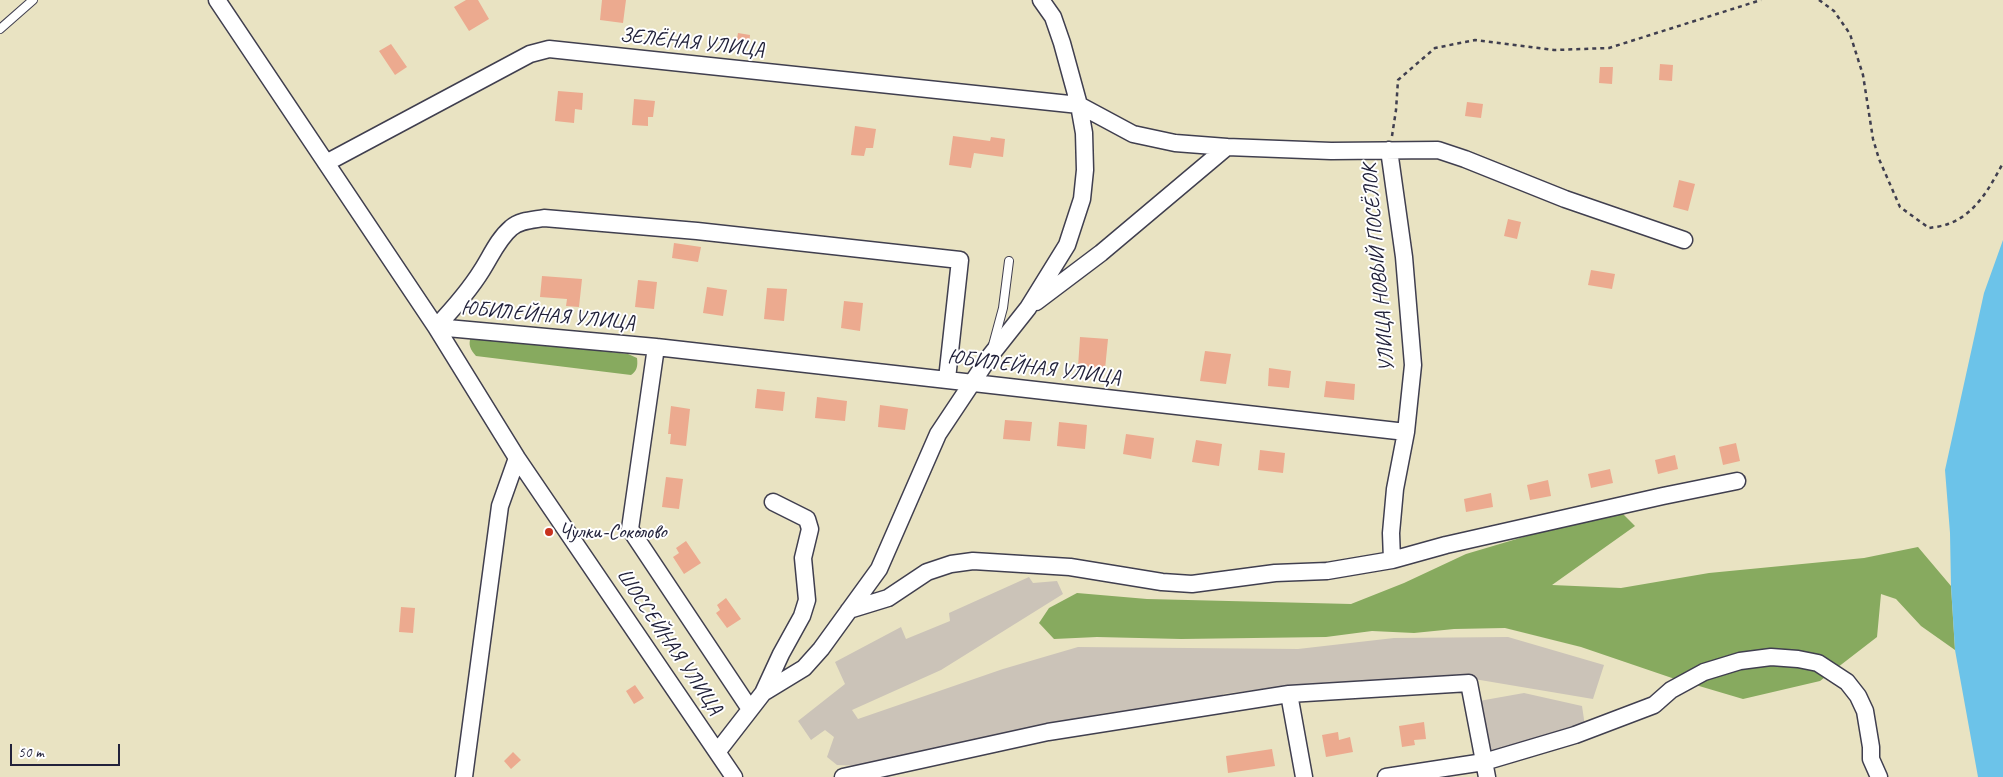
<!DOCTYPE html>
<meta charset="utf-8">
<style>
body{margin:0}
#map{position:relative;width:2003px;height:777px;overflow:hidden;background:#e9e3c2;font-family:Caveat,sans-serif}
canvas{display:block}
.scale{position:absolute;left:10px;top:744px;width:110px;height:22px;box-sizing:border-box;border:2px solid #22223b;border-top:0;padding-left:6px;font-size:15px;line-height:18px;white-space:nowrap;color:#22223b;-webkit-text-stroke:4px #fff;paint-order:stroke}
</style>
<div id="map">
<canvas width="2003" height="777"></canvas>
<div class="scale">50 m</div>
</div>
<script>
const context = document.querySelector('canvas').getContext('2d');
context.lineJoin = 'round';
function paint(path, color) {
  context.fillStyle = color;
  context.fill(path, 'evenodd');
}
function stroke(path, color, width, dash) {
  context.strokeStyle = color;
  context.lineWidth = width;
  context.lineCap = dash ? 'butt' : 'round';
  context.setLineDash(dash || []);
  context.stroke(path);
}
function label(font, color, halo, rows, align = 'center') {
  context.font = font + ' Caveat,sans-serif';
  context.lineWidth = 4;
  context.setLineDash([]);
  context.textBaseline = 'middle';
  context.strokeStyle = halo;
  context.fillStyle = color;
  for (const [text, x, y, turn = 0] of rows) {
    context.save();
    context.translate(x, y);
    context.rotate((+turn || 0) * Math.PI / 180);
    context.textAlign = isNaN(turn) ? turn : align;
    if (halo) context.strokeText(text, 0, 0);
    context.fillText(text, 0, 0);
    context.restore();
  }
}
const industrial = new Path2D(`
 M1029,577L1033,583L1057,581L1063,594L941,670L852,710L858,719L1003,669L1078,647L1298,649L1394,638L1508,637L1604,665L1593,699L1480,680L1453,677L1393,679L1270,688L1223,694L1222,699L1105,713L1020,730L865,766L837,765L827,757L834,737L825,730L811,740L798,721L845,684L835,662L901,627L906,639L950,621L949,613Z
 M1524,693L1582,706L1585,726L1488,752L1479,701Z`);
const forest = new Path2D(`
 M471,336L628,354L637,358C638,366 637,371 631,375L476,356C470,349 468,345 471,336Z
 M1618,509L1635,526L1552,585L1621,588L1709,573L1864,558L1918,547L1951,586L1955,650L1921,626L1896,599L1881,594L1877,637L1820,681L1743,699L1672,678L1581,647L1505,628L1454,629L1414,633L1372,631L1326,637L1181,639L1097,637L1054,639L1039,623L1049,608L1077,593L1147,599L1351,604L1404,583L1466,554Z`);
const water = new Path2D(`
 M2003,240V777H1978L1955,650L1951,586L1950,533L1945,470L1984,293Z`);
const building = new Path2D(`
 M466,0H478L489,19L469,31L454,7Z
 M602,0H626L623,23L600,20Z
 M738,33L750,35L749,46L736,44Z
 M391,44L407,67L395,75L379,51Z
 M1660,64L1673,65L1672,81L1659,80Z
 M1600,67H1613L1612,84L1599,83Z
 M558,91L583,93L582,110L575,109L574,123L555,121Z
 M634,99L655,101L653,117H648V126L632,125Z
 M1467,102L1483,104L1481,118L1465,116Z
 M855,126L876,129L873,148H866L864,156L851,155Z
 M953,136L990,141L991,137L1005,139L1003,157L974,153L971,168L949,165Z
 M1679,180L1695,184L1688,211L1673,207Z
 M1508,219L1521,222L1517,239L1504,236Z
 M674,243L701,247L698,262L672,258Z
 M1591,270L1615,274L1612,289L1588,285Z
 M542,276L582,279L579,307L566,306L567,299L540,297Z
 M638,280L657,282L654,309L635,307Z
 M707,287L727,290L723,316L703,313Z
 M767,288L787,289L784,321L764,319Z
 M844,301L863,303L860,331L841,328Z
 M1080,337L1108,339L1105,369L1078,367Z
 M1205,351L1231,354L1226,384L1200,381Z
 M1269,368L1291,371L1289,388L1268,386Z
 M1326,381L1355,384L1354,400L1324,397Z
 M757,389L785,392L783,411L755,408Z
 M817,397L847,401L845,421L815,418Z
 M880,405L908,409L905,430L878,427Z
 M671,406L690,409L686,446L670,444L671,434H668Z
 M1005,420L1032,422L1030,441L1003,439Z
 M1059,422L1087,425L1085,449L1057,446Z
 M1126,434L1154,438L1151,459L1123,454Z
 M1196,440L1222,444L1219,466L1192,462Z
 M1736,443L1740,461L1723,465L1719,447Z
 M1260,450L1285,453L1283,473L1258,470Z
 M1675,455L1678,469L1658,474L1655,460Z
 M1610,469L1613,483L1591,488L1588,474Z
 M666,477L683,479L679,509L662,507Z
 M1548,480L1551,496L1530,500L1527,485Z
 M1491,493L1493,507L1466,512L1464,499Z
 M686,541L701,563L684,574L673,557L679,553L676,548Z
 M726,598L741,619L727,628L716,613L720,610L717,605Z
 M401,607L415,608L413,633L399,632Z
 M635,685L644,698L634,704L626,691Z
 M1424,722L1426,739L1414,740L1415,745L1402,747L1399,726Z
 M1338,732L1339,740L1350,737L1353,752L1326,757L1322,735Z
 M1272,749L1275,766L1228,773L1226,756Z
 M513,752L521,760L511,769L504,761Z`);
const path = new Path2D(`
 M1819,0L1834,11L1850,34L1863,75L1873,139L1879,159L1900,207L1929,228C1935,227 1943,226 1948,224C1976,214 1990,187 2003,163
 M1392,136L1396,110L1398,80L1435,48L1475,40L1554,50L1609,48L1761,0`);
const service = new Path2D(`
 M0,29L33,0
 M993,345L1003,308L1009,261`);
const minor = new Path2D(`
 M217,0L436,327L517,458L734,777
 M1389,150L1404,257L1413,365L1406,432L1395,489L1391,533L1392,560
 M326,163L530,54L549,49L1079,105L1133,134L1175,143L1227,147L1331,151L1438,150L1465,159L1565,199L1684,240
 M1036,302L1101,253L1227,147
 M436,327L656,347L1406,432
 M436,327C453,309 469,291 482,270C491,256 498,239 511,228C520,220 533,220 544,218L697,231L960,260L947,379
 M656,347L630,529L750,709
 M849,610L888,598L927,572L951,564L973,561L1070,567L1162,582L1192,584L1275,573L1327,571L1392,560L1446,545L1663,496L1737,481
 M763,693L804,668L821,649L879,569L938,434L990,356L1028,308L1067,245L1082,199L1085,170L1084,133L1079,105L1062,43L1053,17L1041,0
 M1289,694L1304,777
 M718,751L763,693L781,654L802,616L807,600L803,558L810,529L807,519L773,502
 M464,777L500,506L517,458
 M843,777L1048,732L1289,694L1469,683L1487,777
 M1386,777L1484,762L1575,735L1654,705L1671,690L1704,672L1740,661L1771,657L1798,659L1818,663L1847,682L1858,696L1865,711L1871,747V759L1879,777`);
const markers = [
 [549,532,5,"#c8321e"]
];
const streetNames = [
 ["ЗЕЛЁНАЯ УЛИЦА",692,43,6],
 ["УЛИЦА НОВЫЙ ПОСЁЛОК",1379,268,-95],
 ["ЮБИЛЕЙНАЯ УЛИЦА",548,316,5],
 ["ЮБИЛЕЙНАЯ УЛИЦА",1034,368,7],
 ["ШОССЕЙНАЯ УЛИЦА",669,642,56]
];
const poiNames = [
 ["Чулки-Соколово",559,532]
];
paint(industrial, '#cbc3b8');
paint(forest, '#87aa5f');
paint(water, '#6cc3e9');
paint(building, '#ecaa8f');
stroke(service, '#403f4f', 10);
stroke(minor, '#403f4f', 19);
stroke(path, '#403f4f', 2.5, [4, 4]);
stroke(service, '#fff', 8);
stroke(minor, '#fff', 16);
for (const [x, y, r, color] of markers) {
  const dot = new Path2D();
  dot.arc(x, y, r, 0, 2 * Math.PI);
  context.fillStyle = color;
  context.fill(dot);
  stroke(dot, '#fff', 2);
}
label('21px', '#22223b', '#fff', streetNames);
label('21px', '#22223b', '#fff', poiNames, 'left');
</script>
